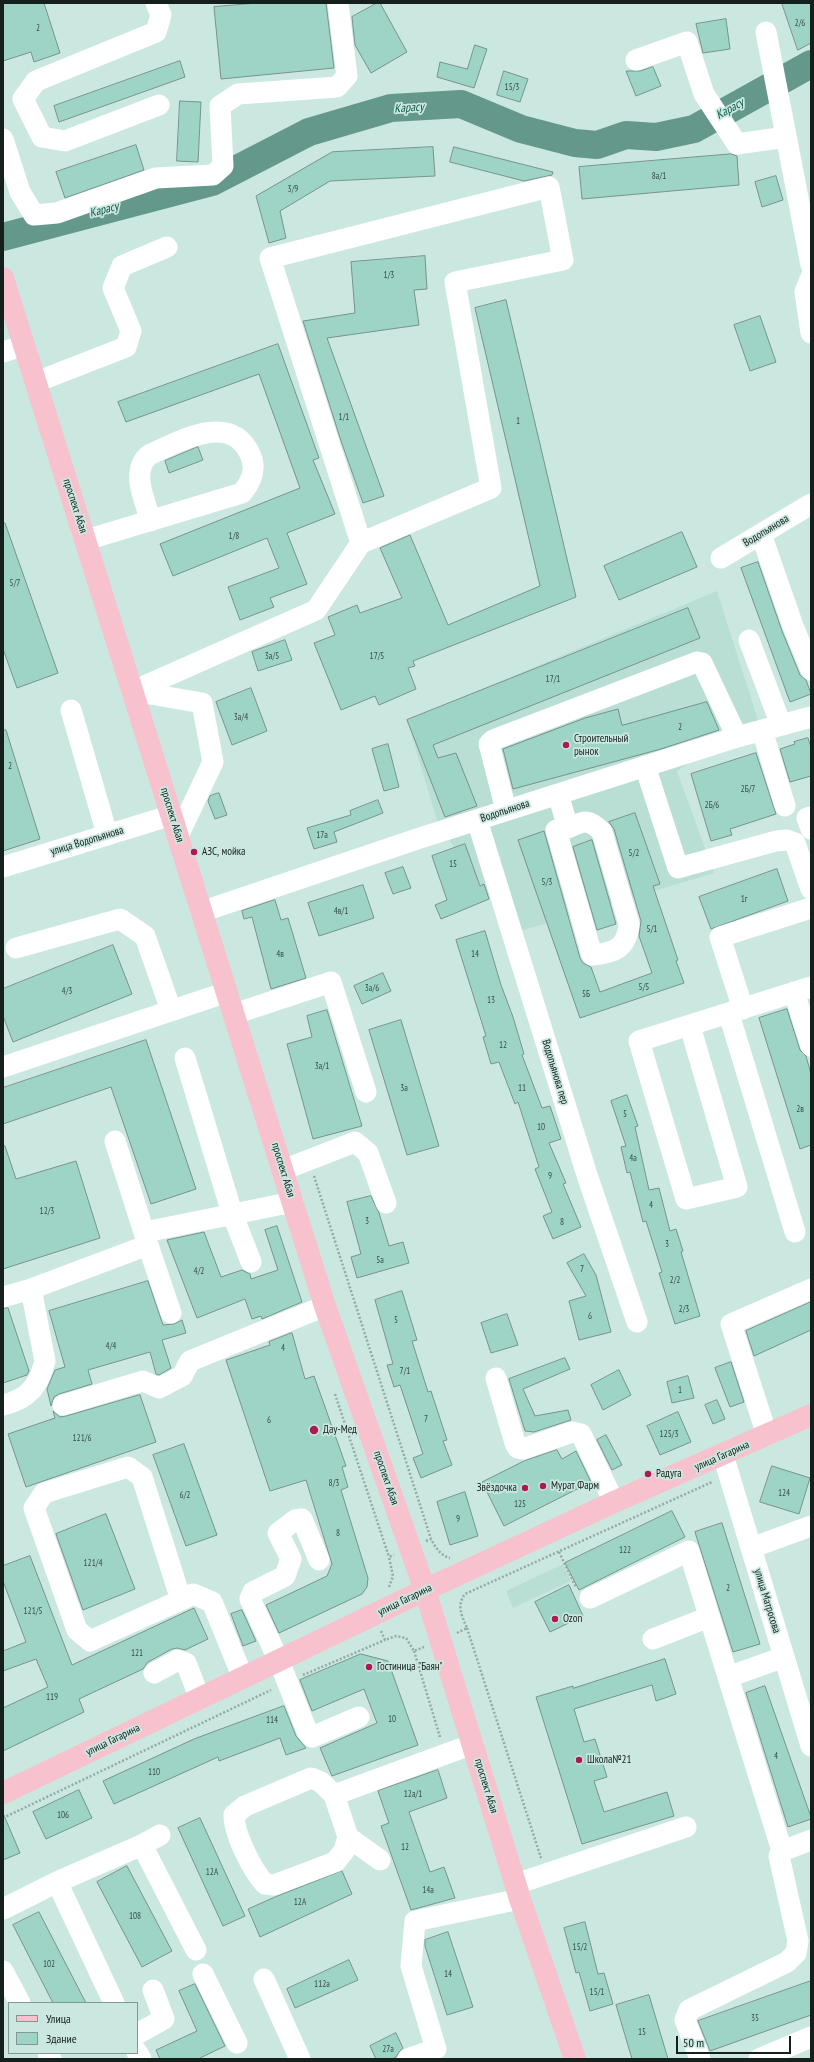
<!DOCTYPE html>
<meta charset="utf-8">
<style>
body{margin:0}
#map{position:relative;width:814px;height:2062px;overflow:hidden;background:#cbe8e0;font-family:"PT Sans Narrow",sans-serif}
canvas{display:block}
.frame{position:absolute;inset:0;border:4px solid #15201d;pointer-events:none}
.legend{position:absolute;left:8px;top:2002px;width:130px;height:52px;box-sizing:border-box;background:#cbe8e0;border:1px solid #829892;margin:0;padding:5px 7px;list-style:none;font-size:12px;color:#15201d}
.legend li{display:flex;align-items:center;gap:8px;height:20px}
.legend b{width:20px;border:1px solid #829892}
.scale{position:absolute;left:676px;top:2036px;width:115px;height:18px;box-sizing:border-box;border:2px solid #15201d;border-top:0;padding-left:5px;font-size:12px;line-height:14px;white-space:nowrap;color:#15201d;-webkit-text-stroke:3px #cbe8e0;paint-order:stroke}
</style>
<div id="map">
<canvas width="814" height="2062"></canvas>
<div class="frame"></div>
<ul class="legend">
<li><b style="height:5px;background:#f7c1ce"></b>Улица</li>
<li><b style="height:11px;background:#9dd4c6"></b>Здание</li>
</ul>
<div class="scale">50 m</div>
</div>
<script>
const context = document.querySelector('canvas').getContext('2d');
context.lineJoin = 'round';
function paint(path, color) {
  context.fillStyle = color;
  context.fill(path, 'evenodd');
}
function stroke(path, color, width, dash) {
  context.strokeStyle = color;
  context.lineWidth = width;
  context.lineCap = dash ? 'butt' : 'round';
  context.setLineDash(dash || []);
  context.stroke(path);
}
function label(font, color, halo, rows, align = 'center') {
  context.font = font + ' "PT Sans Narrow",sans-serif';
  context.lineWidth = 3.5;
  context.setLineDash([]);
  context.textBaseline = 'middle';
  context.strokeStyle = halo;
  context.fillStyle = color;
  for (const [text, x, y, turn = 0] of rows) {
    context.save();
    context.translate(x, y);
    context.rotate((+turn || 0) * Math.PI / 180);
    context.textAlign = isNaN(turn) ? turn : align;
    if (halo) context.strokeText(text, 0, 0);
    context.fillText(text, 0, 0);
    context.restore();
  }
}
const built = new Path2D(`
 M717,591L758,720L677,771L714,873L514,933L438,824L407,720Z
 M563,1564L571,1581L513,1608L506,1591Z`);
const river = new Path2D(`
 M3,237L212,182L309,132L391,108L461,104L521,129L575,143L597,145L626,135L656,137L694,129L811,64`);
const building = new Path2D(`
 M3,3H44L60,53L34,62L31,52L3,61Z
 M258,3H326L334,68L221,79L214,7Z
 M377,3H380L407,52L371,73L355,45L352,17Z
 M782,3H811V43L798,50Z
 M726,19L730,49L703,53L696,24Z
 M475,45L487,49L474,88L437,77L440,62L467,69Z
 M180,61L185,77L59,122L54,106Z
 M653,67L661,86L636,96L626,71H640Z
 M504,71L528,79L520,102L497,95Z
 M180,101L201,102L198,162L177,161Z
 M136,145L144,170L65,198L56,172Z
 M433,147L435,176L330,181L280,211L286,238L269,243L256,196L332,152Z
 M454,147L553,172L552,175L524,181L450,162Z
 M731,154L737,156L739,185L582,199L579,167Z
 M776,176L783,200L762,207L755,182Z
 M425,256L427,289L414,290L419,325L327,338L384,496L363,503L341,441L303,321L355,313L351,262Z
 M506,300L576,597L413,661L415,666L408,668L416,689L379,705L375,696L341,710L314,643L335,635L328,617L357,605L360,613L402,598L380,548L410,535L448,625L540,586L475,308Z
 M760,316L776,362L750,371L734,325Z
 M278,344L319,458L313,460L335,514L287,533L307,584L270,598L274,607L240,620L228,587L279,568L267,538L173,576L160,544L300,488L259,374L126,422L118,402Z
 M198,447L203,460L169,473L165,461Z
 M3,523H5L58,673L17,688L3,649Z
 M682,532L697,567L619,600L604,566Z
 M758,562L782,631L800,675L806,680L811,694L790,702L741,568Z
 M688,608L700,638L433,745L438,758L456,753L477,806L445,817L407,720Z
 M285,640L292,660L258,671L252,652Z
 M251,688L267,731L232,745L216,702Z
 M707,702L719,730L661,749L513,789L503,749L585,718L618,709L622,725Z
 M6,730L40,839L3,851V731Z
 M808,738L811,747V776L790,782L780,749L795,744L794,742Z
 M388,744L399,787L384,791L372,749Z
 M756,753L776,814L730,829L732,835L711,841L691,774Z
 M219,793L227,815L215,819L208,801L210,796Z
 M378,800L383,813L334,832L337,842L314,849L307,828L351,815L350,811Z
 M635,813L660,884L653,886L678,960L676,961L684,983L580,1018L518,840L544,831L580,958L583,963L591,967L600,992L652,973L639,936L641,921L614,829L609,822Z
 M592,840L616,924L597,930L573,847Z
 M465,844L480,886L484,884L489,899L441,919L435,905L447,900L432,856Z
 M403,867L411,888L393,894L385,873Z
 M777,869L788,901L711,929L699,897Z
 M363,885L374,918L319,936L308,903Z
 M275,900L281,920L288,918L306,978L271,989L252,917L244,919L242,911Z
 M485,931L501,985L513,1017L524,1054L522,1055L542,1108L550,1106L561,1139L549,1143L566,1183L563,1184L581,1227L553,1239L543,1216L552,1212L535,1169L539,1167L518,1102L515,1104L499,1062L491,1064L483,1037L486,1036L456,940Z
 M113,945L132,994L13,1042L3,1016V989Z
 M383,973L391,991L362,1004L354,986Z
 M787,1009L800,1050L806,1056L811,1074V1145L800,1149L759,1018Z
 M327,1010L362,1126L313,1139L287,1044L312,1037L307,1016Z
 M401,1020L439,1146L407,1155L369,1030Z
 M146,1040L196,1189L151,1204L111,1087L3,1124V1088Z
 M627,1095L638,1126L635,1127L649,1190L659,1188L670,1231L676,1229L683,1251L681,1252L700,1316L675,1324L659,1273L662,1272L646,1221L643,1222L630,1172L627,1173L621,1147L626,1146L611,1101Z
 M5,1146L16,1179L76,1161L100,1238L3,1269V1147Z
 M371,1196L379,1213L389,1246L403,1242L409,1263L357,1278L351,1257L361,1254L347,1202Z
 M277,1226L302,1302L262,1319L261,1316L252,1319L245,1299L197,1318L167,1240L204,1232L221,1277L242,1270L250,1274L251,1279L278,1270L265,1230Z
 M584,1254L596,1275L611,1332L579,1340L569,1301L586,1296L567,1263Z
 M148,1281L163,1325L174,1324L182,1320L186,1333L162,1340L171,1368L159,1375L156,1374L150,1352L88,1370L92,1384L59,1394L54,1397L51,1406L47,1389L55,1370L65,1367L49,1311Z
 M402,1291L417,1340L412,1341L428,1392L431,1391L447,1440L443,1441L452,1465L421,1478L413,1458L423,1454L400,1385L394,1387L387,1365L393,1364L375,1300Z
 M811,1302V1330L754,1356L746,1331Z
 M8,1308L29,1371L27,1375L3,1383V1309Z
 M507,1314L518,1345L491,1353L481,1323Z
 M292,1333L305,1379L314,1376L346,1466L342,1467L348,1487L341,1490L368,1578L367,1587L362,1594L279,1633L266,1605L327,1576L332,1564L306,1480L270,1491L226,1360L270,1345L269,1342Z
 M565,1358L570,1369L523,1389L535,1416L568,1410L571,1420L534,1432L525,1431L509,1379Z
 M731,1362L744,1402L730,1407L715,1368Z
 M619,1370L631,1395L603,1410L591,1385Z
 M688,1376L694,1398L672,1403L667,1382Z
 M140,1395L156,1442L26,1487L8,1434L55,1418L53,1411L60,1417L66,1416Z
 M717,1400L725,1419L713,1424L705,1405Z
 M678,1412L691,1442L660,1455L647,1426Z
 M606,1435L622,1465L612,1470L597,1440Z
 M184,1444L217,1535L186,1546L153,1455Z
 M557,1450L562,1459L576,1451L591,1482L504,1526L482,1482L524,1461Z
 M772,1466L810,1478L799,1514L760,1502Z
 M465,1492L478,1536L450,1545L437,1502Z
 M672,1511L685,1537L579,1590L565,1563Z
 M106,1514L135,1589L83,1610L56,1534Z
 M722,1523L760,1644L733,1652L695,1532Z
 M30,1556L72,1665L194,1608L208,1639L185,1650L177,1648L172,1649L148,1662L143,1669L79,1699L84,1712L3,1751V1708L48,1687L36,1659L3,1671V1651L26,1642L3,1581V1566Z
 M569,1585L583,1616L550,1632L535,1602Z
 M242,1610L256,1641L243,1646L231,1614Z
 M361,1654L388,1661L418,1745L332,1776L320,1748L377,1723L364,1689L312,1711L300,1680Z
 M665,1659L676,1694L656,1701L652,1685L574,1709L584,1742L595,1739L607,1777L594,1781L604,1812L667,1792L674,1816L582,1844L536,1697L573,1686V1688Z
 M765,1686L811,1817V1819L788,1827L746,1693Z
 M284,1706L296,1736L306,1748L286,1755L280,1738L219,1761L218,1757L114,1804L103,1781L194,1739Z
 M438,1770L447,1798L409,1812L430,1872L444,1867L455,1898L411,1910L381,1826L389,1823L378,1791Z
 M79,1790L92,1818L46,1839L33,1812Z
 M3,1813L20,1853L3,1860Z
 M200,1818L245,1916L223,1926L178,1828Z
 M127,1866L172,1951L142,1967L97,1882Z
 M342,1871L352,1894L260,1937L248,1909L275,1897Z
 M39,1912L86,2003H53L13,1925Z
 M585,1922L598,1974L604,1973L613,2004L590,2011L579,1972L576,1973L564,1928Z
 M448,1932L473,2007L447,2015L425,1946V1940Z
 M349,1960L358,1980L295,2008L287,1989Z
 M811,1981V2015L710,2051L698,2021Z
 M195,1984L225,2046L198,2059H160L156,2050L197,2031L179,1991Z
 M649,1995L668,2059H632L616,2005Z
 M396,2033L403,2048L399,2052L396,2057L392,2059H376L370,2046Z`);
const path = new Path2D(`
 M314,1176L431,1539
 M335,1394L389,1557
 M426,1541L431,1539C435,1547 441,1556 450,1558
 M559,1552L576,1587
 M389,1587L393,1576L389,1557L394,1555
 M467,1628L541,1858
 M381,1631L385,1640L396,1636L406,1638L414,1651L424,1647
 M457,1633L467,1628C462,1616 456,1606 465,1594L712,1482
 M414,1651L440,1737
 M303,1675L385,1640
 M3,1818L271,1690`);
const minor = new Path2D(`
 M156,3L161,15L156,32L36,81L23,99L42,137L65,141L159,105
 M766,32L811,265
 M636,60L687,42L704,94L737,144L786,137
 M3,139L20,192L34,215L57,213L156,178L213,175L223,166L220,106L238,94L337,87L347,76L338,3
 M811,277L805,292L811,333
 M3,352L24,345
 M36,382L126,347L131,331L113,288L122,266L167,247
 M761,534L793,626L811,670
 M86,540L242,493C252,481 257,469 250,454C230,411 178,442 149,455C130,471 145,501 151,521
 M721,558L811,504
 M749,640L781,725
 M133,691L316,610L361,543L491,488L455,282L563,260L549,187L270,258L361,543
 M133,691L202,703L213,762L178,836
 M71,710L107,834
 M762,730L785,806
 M645,766L678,868L776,841L787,840L795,843L811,889
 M558,794L568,828L556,830L592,955C615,953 627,948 629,924L602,832C589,818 584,821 568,828
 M506,810L489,744L493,740L697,662L702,663L737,737
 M811,817L807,818L811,829
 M477,820L587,1175L637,1322
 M3,867L172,815
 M201,912L417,839L737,737L811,717
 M16,948L120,919L145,936L171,1010
 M794,992L811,1046
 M743,1009L720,937L811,908
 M234,1014L331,982L366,1092
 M729,1014L795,1232
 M690,1026L737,1187L686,1199L639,1041L811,987
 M185,1058L232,1213L251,1262
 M3,1067L227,992
 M283,1170L355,1142L368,1153L386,1203
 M145,1232L293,1202
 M148,1245L171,1313
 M3,1297L31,1289L148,1245L115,1141
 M496,1378L515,1443L518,1448L523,1449L572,1432L581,1434L614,1502
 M3,1405C29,1399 39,1385 45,1361L31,1289
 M63,1405L143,1381L159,1388L182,1376L190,1361L325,1306
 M767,1435L731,1324L811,1289
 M723,1455L811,1746
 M751,1548L811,1526
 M319,1560L302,1519L295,1520L278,1533L291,1559L285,1576L253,1592L250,1599L279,1661L307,1731L312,1737L359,1717
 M590,1598L689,1551L782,1851
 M181,1600L142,1477L128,1467L44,1493L34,1508L77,1630L90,1641L181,1600L193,1594L212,1602L243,1678
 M653,1639L709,1617
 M154,1673L178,1660L186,1663L200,1699
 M728,1677L784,1657
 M311,1778L321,1782L334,1795L348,1837L344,1851L335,1862L274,1885L265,1884C252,1870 234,1834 234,1815L245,1806Z
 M334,1795L473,1744
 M348,1837L380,1860
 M142,1845L196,1950
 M57,1882L114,2003
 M516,1884L686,1827
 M3,1909L57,1882L142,1845L160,1835
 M3,1971L20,2003
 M203,1974L237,2043
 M264,1979L300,2059
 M137,2034L164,2019L153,1990
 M137,2052L141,2059
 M48,2053L51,2059
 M408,2059L436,2049L411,1966L415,1921L520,1899
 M700,2059L685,2020L689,2010L787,1962L796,1953L798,1941L779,1856L782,1851L811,1840
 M759,2059L811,2037`);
const major = new Path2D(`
 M3,278L325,1306L425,1590L520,1899L575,2059
 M3,1793L425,1590L614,1502L811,1415`);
const markers = [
 [566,745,4,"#ab1a52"],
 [194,852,4,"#ab1a52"],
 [314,1430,5,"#ab1a52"],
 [648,1474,4,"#ab1a52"],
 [543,1486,4,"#ab1a52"],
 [525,1488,4,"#ab1a52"],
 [555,1619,4,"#ab1a52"],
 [369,1667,4,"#ab1a52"],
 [579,1760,4,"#ab1a52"]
];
const numberNames = [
 ["2/6",800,23],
 ["2",38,28],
 ["15/3",512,87],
 ["8а/1",659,176],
 ["3/9",293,189],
 ["1/3",389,275],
 ["1/1",344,417],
 ["1",518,421],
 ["1/8",234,536],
 ["5/7",15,583],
 ["3а/5",272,656],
 ["17/5",377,656],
 ["17/1",553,679],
 ["3а/4",241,717],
 ["2",680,727],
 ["2",10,766],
 ["2Б/7",748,789],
 ["2Б/6",712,805],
 ["17а",322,835],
 ["5/2",634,853],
 ["15",453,864],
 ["5/3",547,882],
 ["1г",744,899],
 ["4в/1",341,911],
 ["5/1",652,929],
 ["4в",280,954],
 ["14",475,954],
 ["5/5",644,987],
 ["3а/6",372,988],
 ["4/3",67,991],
 ["5Б",586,994],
 ["13",491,1000],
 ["12",503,1045],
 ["3а/1",322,1066],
 ["3а",404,1088],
 ["11",522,1088],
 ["2в",800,1109],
 ["5",625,1114],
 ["10",541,1127],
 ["4а",633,1158],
 ["9",550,1176],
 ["4",651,1205],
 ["12/3",47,1211],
 ["3",367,1221],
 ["8",562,1222],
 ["3",667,1244],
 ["5а",380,1260],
 ["7",582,1269],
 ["4/2",199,1271],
 ["2/2",675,1280],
 ["2/3",684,1309],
 ["6",590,1316],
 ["5",396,1320],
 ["4/4",111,1346],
 ["4",283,1348],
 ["7/1",405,1371],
 ["1",680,1390],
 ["7",426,1419],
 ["6",269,1420],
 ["125/3",669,1434],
 ["121/6",82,1438],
 ["8/3",334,1483],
 ["124",784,1493],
 ["6/2",185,1495],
 ["125",520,1504],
 ["9",458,1519],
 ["8",338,1533],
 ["122",625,1550],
 ["121/4",93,1563],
 ["2",728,1588],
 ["121/5",33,1611],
 ["121",137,1653],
 ["119",52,1697],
 ["10",392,1719],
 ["114",272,1720],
 ["4",776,1756],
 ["110",154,1772],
 ["12а/1",413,1794],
 ["106",63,1815],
 ["12",405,1847],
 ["12А",212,1872],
 ["14а",428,1890],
 ["12А",300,1902],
 ["108",135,1916],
 ["15/2",580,1947],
 ["102",49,1964],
 ["14",448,1974],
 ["112а",322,1984],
 ["15/1",597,1992],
 ["35",755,2018],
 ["15",642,2032],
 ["27а",388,2049]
];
const streetNames = [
 ["проспект Абая",75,506,72],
 ["Водопьянова",766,531,-31],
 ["Водопьянова",505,811,-18],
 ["проспект Абая",172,815,73],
 ["улица Водопьянова",87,841,-17],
 ["Водопьянова пер",555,1072,73],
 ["проспект Абая",283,1170,73],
 ["улица Гагарина",722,1456,-24],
 ["проспект Абая",386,1478,71],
 ["улица Гагарина",405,1600,-26],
 ["улица Матросова",767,1601,73],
 ["улица Гагарина",113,1740,-26],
 ["проспект Абая",486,1786,73]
];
const poiNames = [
 ["Строительный",574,739],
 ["рынок",574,752],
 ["АЗС, мойка",202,852],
 ["Дау-Мед",323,1430],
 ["Радуга",656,1474],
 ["Мурат Фарм",551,1486],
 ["Звёздочка",517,1488,"right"],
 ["Ozon",563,1619],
 ["Гостиница \"Баян\"",377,1667],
 ["Школа№21",587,1760]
];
const waterNames = [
 ["Карасу",409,108,-4],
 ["Карасу",730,109,-29],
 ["Карасу",104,210,-15]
];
paint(built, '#b9dfd5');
stroke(river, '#63988b', 28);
paint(building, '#9dd4c6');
stroke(building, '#77938c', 1);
stroke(path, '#93aaa4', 2.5, [2, 2]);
stroke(minor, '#fff', 21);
stroke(major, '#f7c1ce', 22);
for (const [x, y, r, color] of markers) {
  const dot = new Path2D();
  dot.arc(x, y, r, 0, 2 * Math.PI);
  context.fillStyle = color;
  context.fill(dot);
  stroke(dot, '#cbe8e0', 1.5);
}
label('9px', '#374d47', null, numberNames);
label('11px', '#15201d', '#cbe8e0', streetNames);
label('11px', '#15201d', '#cbe8e0', poiNames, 'left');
label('italic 12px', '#0c574a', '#cbe8e0', waterNames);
</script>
